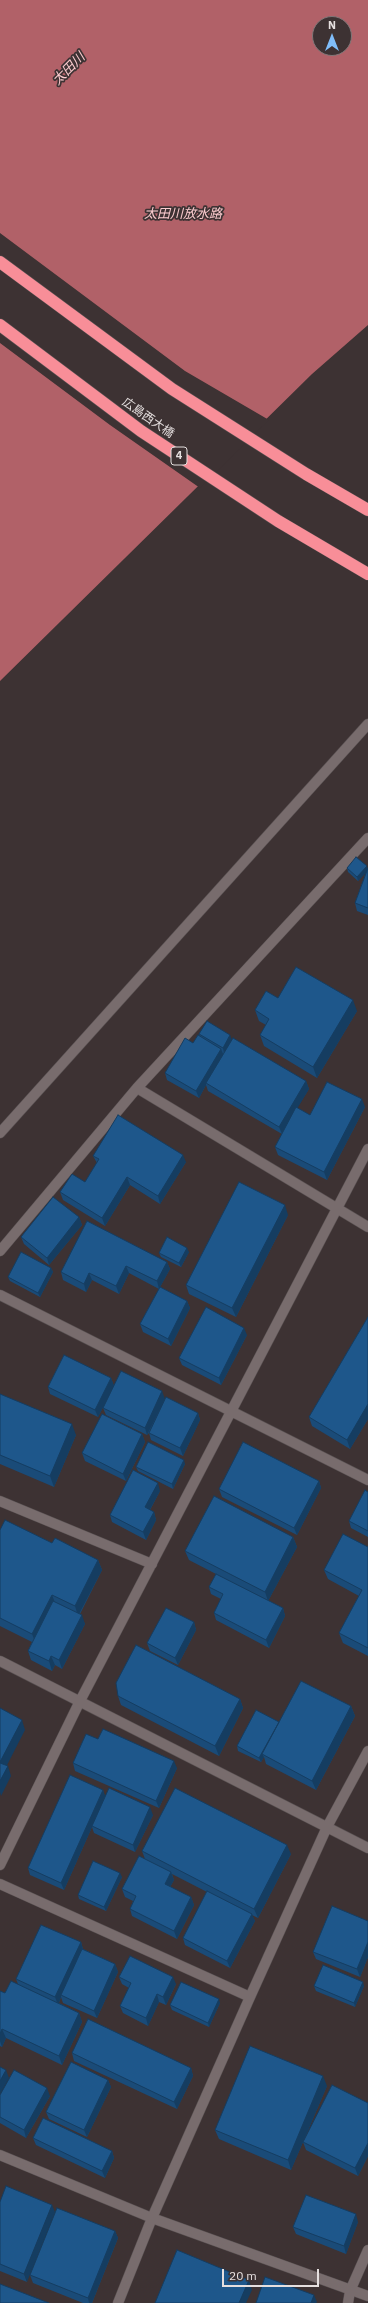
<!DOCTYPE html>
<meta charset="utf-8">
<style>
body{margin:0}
#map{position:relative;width:368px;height:2303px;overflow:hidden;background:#3d3233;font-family:"IBM Plex Sans",sans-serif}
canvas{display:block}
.north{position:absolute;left:312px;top:16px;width:40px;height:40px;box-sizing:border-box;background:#3d3233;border:1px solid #807778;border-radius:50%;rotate:0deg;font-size:11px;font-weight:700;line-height:16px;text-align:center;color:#e5dfdf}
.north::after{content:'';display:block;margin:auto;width:14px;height:18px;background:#80bdfa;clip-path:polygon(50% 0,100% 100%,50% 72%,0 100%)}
.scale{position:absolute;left:222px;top:2269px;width:97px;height:18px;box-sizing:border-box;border:2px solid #e5dfdf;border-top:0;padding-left:5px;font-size:12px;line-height:14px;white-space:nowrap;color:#e5dfdf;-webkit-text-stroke:3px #3d3233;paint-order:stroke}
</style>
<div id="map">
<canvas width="368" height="2303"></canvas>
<div class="north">N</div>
<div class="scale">20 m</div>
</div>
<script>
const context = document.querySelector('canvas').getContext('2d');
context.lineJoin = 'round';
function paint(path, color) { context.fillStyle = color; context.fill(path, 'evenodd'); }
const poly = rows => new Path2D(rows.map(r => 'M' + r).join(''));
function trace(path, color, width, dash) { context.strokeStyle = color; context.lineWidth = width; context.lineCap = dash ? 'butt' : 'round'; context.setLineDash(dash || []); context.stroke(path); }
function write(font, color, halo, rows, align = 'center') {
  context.font = font + ' "IBM Plex Sans","Noto Sans JP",sans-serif'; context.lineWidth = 3.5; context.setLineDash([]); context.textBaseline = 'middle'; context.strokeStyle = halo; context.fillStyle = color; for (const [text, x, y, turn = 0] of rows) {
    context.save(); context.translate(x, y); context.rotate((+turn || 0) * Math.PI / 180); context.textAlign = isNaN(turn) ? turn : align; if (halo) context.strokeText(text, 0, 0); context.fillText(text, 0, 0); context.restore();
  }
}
paint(poly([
 [0,0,368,0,368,325,312,374,0,681],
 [320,24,344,24,344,48,320,48]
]), '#b16168');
paint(poly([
 [0,233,185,371,269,420,200,488,110,425,0,343]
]), '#3d3233');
const minor = poly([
 [137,1088,368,1227],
 [0,1133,368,724],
 [0,1251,137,1088,368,838],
 [0,1295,368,1480],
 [0,1501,152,1564],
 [0,1661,368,1848],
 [0,1865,80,1701,368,1149],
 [0,1884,250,1997],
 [0,2155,152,2218,368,2296],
 [118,2303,152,2218,250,1997,327,1827,368,1751],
 [348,2303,350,2291,368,2250]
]);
const highway = poly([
 [0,262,172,389,306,474,368,510],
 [0,325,141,431,278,521,368,574]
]);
trace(minor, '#595152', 11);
trace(highway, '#595152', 13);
trace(minor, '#786c6d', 10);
trace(highway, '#f88e98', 12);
paint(poly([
 [347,868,368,869,368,868,368,915,357,911,355,903,366,872,358,881,348,872],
 [278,998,357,1011,317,1078,264,1046,260,1035,266,1025,259,1021,255,1010],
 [199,1034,232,1040,306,1081,309,1089,297,1108,310,1115,365,1107,327,1180,278,1155,275,1147,282,1134,208,1091,206,1085,199,1098,167,1080,165,1073,193,1043,200,1037],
 [93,1156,186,1162,160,1204,130,1185,105,1226,63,1200,60,1192,85,1182,97,1163],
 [288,1215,236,1317,189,1294,186,1285],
 [79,1217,82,1225,49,1265,24,1244,21,1237],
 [189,1252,181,1267,161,1257,159,1253],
 [167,1262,170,1269,160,1287,187,1301,190,1308,171,1346,143,1332,140,1324,159,1289,129,1273,119,1294,92,1280,86,1292,63,1280,61,1272],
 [51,1268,53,1272,40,1297,10,1281,8,1277],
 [368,1317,368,1419,350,1449,312,1426,309,1417],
 [247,1335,221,1385,182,1365,179,1358],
 [111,1378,114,1386,98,1417,50,1394,48,1387],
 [0,1394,76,1435,54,1487,0,1464],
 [165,1399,150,1431,198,1413,200,1420,183,1456,151,1440,149,1433,147,1435,106,1415,103,1408],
 [142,1434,145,1442,126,1481,85,1461,82,1453],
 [185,1464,173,1489,138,1471,136,1467],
 [319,1481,321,1488,297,1535,222,1497,219,1489],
 [160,1491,150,1510,154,1512,156,1520,146,1540,112,1522,110,1515],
 [368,1492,368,1537,351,1528,349,1521],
 [0,1530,52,1543,98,1560,102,1570,80,1614,85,1624,62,1669,55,1665,52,1671,31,1660,28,1651,32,1642,0,1626],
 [293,1537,297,1547,268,1601,283,1608,285,1616,269,1648,216,1620,214,1613,221,1599,211,1594,209,1587,216,1574,189,1560,185,1551],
 [368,1547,368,1656,343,1643,339,1633,359,1596,328,1579,324,1570],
 [194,1622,196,1630,178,1665,150,1651,147,1643],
 [118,1696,240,1699,243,1708,219,1756,121,1705],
 [351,1706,355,1716,316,1790,266,1764,264,1757,261,1762,238,1751,237,1746,279,1722],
 [98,1739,177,1768,159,1808,75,1771,73,1763],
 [103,1790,105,1797,153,1815,135,1852,94,1833,92,1827,64,1890,30,1875,28,1868],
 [142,1851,291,1854,258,1918,252,1915,255,1921,230,1968,185,1945,183,1938,207,1892,172,1874,174,1880,170,1887,191,1897,194,1905,177,1939,132,1916,130,1909,133,1901,125,1897,122,1889,145,1859],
 [122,1877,106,1911,79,1899,78,1895],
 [368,1921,368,1957,360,1977,316,1959,313,1952],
 [81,1942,83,1949,115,1964,118,1972,97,2018,63,2003,61,1997,59,2003,79,2013,82,2022,62,2065,6,2038,2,2047,0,2046,0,1991,5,1993,18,1984,16,1979],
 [119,1977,176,1984,166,2005,159,2002,148,2026,123,2013,120,2006,129,1988,122,1984],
 [314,1986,364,1986,355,2007,316,1991],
 [220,2003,209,2027,172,2010,170,2005],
 [72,2053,191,2068,193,2076,177,2109,74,2061],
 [108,2080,111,2087,87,2137,49,2119,46,2112],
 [327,2086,291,2170,219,2139,215,2130],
 [0,2095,50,2096,26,2138,0,2123],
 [368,2103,368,2156,358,2176,306,2150,303,2142],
 [33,2138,112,2151,114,2158,105,2178,36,2145],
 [0,2202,27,2282,0,2271],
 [358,2222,346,2254,296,2234,293,2227],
 [115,2231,118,2238,92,2303,83,2303,33,2283,30,2275]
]), '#1a4b78');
paint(poly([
 [367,866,368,871,358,881,357,877],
 [353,1000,357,1011,317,1078,313,1067],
 [230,1035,232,1040,224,1053,223,1048],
 [221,1049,224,1056,206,1083,206,1085,199,1098,196,1091],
 [306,1081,309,1089,282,1134,279,1127],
 [362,1099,365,1107,327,1180,324,1172],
 [183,1155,186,1162,160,1204,158,1196],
 [127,1177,130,1185,105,1226,102,1218],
 [285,1205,288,1215,236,1317,232,1308],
 [79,1217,82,1225,49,1265,47,1258],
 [187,1248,189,1252,181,1267,179,1263],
 [167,1262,170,1269,159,1289,157,1281],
 [126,1266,129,1273,119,1294,116,1286],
 [51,1268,53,1272,40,1297,38,1293],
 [89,1273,92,1280,86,1292,84,1284],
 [187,1301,190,1308,171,1346,168,1339],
 [244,1328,247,1335,221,1385,219,1378],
 [111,1378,114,1386,98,1417,95,1410],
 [162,1391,165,1399,147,1435,145,1428],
 [368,1404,368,1419,350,1449,347,1440],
 [198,1413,200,1420,183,1456,180,1448],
 [72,1424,76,1435,54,1487,50,1476],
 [142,1434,145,1442,126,1481,123,1474],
 [184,1460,185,1464,173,1489,172,1484],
 [319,1481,321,1488,297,1535,294,1528],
 [158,1483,160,1491,147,1515,145,1507],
 [154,1512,156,1520,146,1540,143,1532],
 [293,1537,297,1547,268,1601,265,1592],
 [98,1560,102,1570,78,1616,75,1606],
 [52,1595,56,1605,36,1644,32,1634],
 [283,1608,285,1616,269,1648,266,1640],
 [82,1615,85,1624,62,1669,59,1660],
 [194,1622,196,1630,178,1665,175,1658],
 [51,1656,55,1665,52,1671,49,1661],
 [240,1699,243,1708,219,1756,215,1746],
 [351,1706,355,1716,316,1790,312,1781],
 [22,1720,25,1730,3,1773,0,1764,0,1762],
 [279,1722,280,1726,262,1754,264,1757,261,1762,259,1758],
 [174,1761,177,1768,159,1808,156,1801],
 [8,1766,11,1776,1,1796,0,1792,0,1781],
 [103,1790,106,1798,92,1826,92,1827,64,1890,61,1883],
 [150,1807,153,1815,135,1852,133,1845],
 [287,1845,291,1854,258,1918,254,1909],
 [171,1872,174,1880,168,1891,165,1884],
 [120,1873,122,1877,106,1911,104,1907],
 [191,1897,194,1905,177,1939,174,1931],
 [252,1914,255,1921,230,1968,227,1961],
 [81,1942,83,1950,61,1995,61,1997,58,2005,55,1997],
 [368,1942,368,1957,360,1977,357,1969],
 [115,1964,118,1972,97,2018,94,2011],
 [173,1977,176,1984,166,2005,163,1997],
 [363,1982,364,1986,355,2007,354,2003],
 [157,1994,159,2002,148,2026,146,2018],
 [219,1999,220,2003,209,2027,208,2023],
 [79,2013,82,2022,62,2065,59,2056],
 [2,2029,6,2038,2,2047,0,2041,0,2034],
 [191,2068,193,2076,177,2109,174,2102],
 [6,2070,9,2078,0,2094,0,2081],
 [323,2076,327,2086,291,2170,288,2160],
 [108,2080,111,2087,87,2137,84,2130],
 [47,2088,50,2096,26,2138,24,2130],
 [368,2143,368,2156,358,2176,355,2168],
 [112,2151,114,2158,105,2178,102,2171],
 [52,2205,55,2212,27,2282,24,2274],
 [356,2214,358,2222,346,2254,344,2246],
 [115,2231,118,2238,92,2303,89,2303,88,2298],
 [249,2280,252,2290,246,2303,239,2303],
 [314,2295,317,2302,316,2303,311,2303]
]), '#153d61');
const building = poly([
 [356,857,367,866,357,877,347,868,356,857],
 [368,868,368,908,355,903,368,868],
 [296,967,353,1000,313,1067,260,1035,269,1019,255,1010,266,991,278,998,296,967],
 [207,1021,230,1035,223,1048,199,1034,207,1021],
 [198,1035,221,1049,196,1091,165,1073,185,1038,193,1043,198,1035],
 [233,1038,306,1081,279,1127,206,1083,233,1038],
 [327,1082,362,1099,324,1172,275,1147,296,1107,310,1115,327,1082],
 [118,1115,183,1155,158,1196,127,1177,102,1218,60,1192,72,1174,85,1182,99,1159,93,1156,118,1115],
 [239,1182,285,1205,232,1308,186,1285,239,1182],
 [53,1197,79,1217,47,1258,21,1237,53,1197],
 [87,1221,167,1262,157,1281,126,1266,116,1286,89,1273,84,1284,61,1272,87,1221],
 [167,1237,187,1248,179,1263,159,1253,167,1237],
 [21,1252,51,1268,38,1293,8,1277,21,1252],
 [160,1287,187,1301,168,1339,140,1324,160,1287],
 [206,1307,244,1328,219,1378,179,1358,206,1307],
 [368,1317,368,1404,347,1440,309,1417,368,1317],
 [64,1355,111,1378,95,1410,48,1387,64,1355],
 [121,1371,162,1391,145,1428,103,1408,121,1371],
 [0,1394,72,1424,50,1476,0,1455,0,1394],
 [166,1397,198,1413,180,1448,149,1433,166,1397],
 [102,1414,142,1434,123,1474,82,1453,102,1414],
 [148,1442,184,1460,172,1484,136,1467,148,1442],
 [243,1442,319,1481,294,1528,219,1489,243,1442],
 [133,1470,158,1483,145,1507,154,1512,143,1532,110,1515,133,1470],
 [365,1490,368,1492,368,1531,349,1521,365,1490],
 [214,1496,293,1537,265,1592,185,1551,214,1496],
 [5,1520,52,1543,55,1538,98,1560,75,1606,52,1595,32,1634,0,1618,0,1530,5,1520],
 [343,1534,368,1547,368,1648,339,1633,362,1590,324,1570,343,1534],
 [216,1574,283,1608,266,1640,214,1613,223,1594,209,1587,216,1574],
 [53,1601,82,1615,59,1660,51,1656,49,1661,28,1651,53,1601],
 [166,1608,194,1622,175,1658,147,1643,166,1608],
 [136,1645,240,1699,215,1746,118,1696,116,1683,136,1645],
 [301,1681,351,1706,312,1781,262,1754,301,1681],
 [0,1708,22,1720,0,1762,0,1708],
 [256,1710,279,1722,259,1758,237,1746,256,1710],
 [103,1729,174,1761,156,1801,73,1763,86,1734,98,1739,103,1729],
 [0,1763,8,1766,0,1781,0,1763],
 [70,1775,103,1790,61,1883,28,1868,70,1775],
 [109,1788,150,1807,133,1845,92,1826,109,1788],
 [175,1788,287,1845,254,1909,142,1851,175,1788],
 [139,1856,171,1872,165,1884,191,1897,174,1931,130,1909,136,1896,122,1889,139,1856],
 [93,1861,120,1873,104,1907,78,1895,93,1861],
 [207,1891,252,1914,227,1961,183,1938,207,1891],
 [332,1906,368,1921,368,1942,357,1969,313,1952,332,1906],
 [41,1925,81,1942,55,1997,16,1979,41,1925],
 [82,1949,115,1964,94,2011,61,1995,82,1949],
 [130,1956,173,1977,163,1997,157,1994,146,2018,120,2006,131,1983,119,1977,130,1956],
 [323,1965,363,1982,354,2003,314,1986,323,1965],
 [11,1981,79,2013,59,2056,2,2029,0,2034,0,1991,5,1993,11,1981],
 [181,1982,219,1999,208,2023,170,2005,181,1982],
 [88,2019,191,2068,174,2102,72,2053,88,2019],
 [250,2046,323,2076,288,2160,215,2130,250,2046],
 [71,2062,108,2080,84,2130,46,2112,71,2062],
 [0,2067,6,2070,0,2081,0,2067],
 [14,2070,47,2088,24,2130,0,2117,0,2095,14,2070],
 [332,2085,368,2103,368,2143,355,2168,303,2142,332,2085],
 [43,2118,112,2151,102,2171,33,2138,43,2118],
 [6,2186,52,2205,24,2274,0,2264,0,2202,6,2186],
 [306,2195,356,2214,344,2246,293,2227,306,2195],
 [57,2208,115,2231,88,2298,30,2275,57,2208],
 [177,2250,249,2280,239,2303,155,2303,177,2250],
 [265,2277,314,2295,311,2303,256,2303,265,2277],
 [0,2284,49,2303,0,2303,0,2284]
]);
paint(building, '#1e578b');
trace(building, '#153d61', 1);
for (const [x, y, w] of [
 [179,456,16]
]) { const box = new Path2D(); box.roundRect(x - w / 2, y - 9, w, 18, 3); context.fillStyle = '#3d3233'; context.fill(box); trace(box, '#e5dfdf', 1); }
write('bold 11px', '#e5dfdf', null, [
 ["4",179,456]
]);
write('12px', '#e5dfdf', '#3d3233', [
 ["広島西大橋",148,418,35]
]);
write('italic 13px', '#fccccf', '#3d3233', [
 ["太田川",69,69,-45],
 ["太田川放水路",183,214]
]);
</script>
